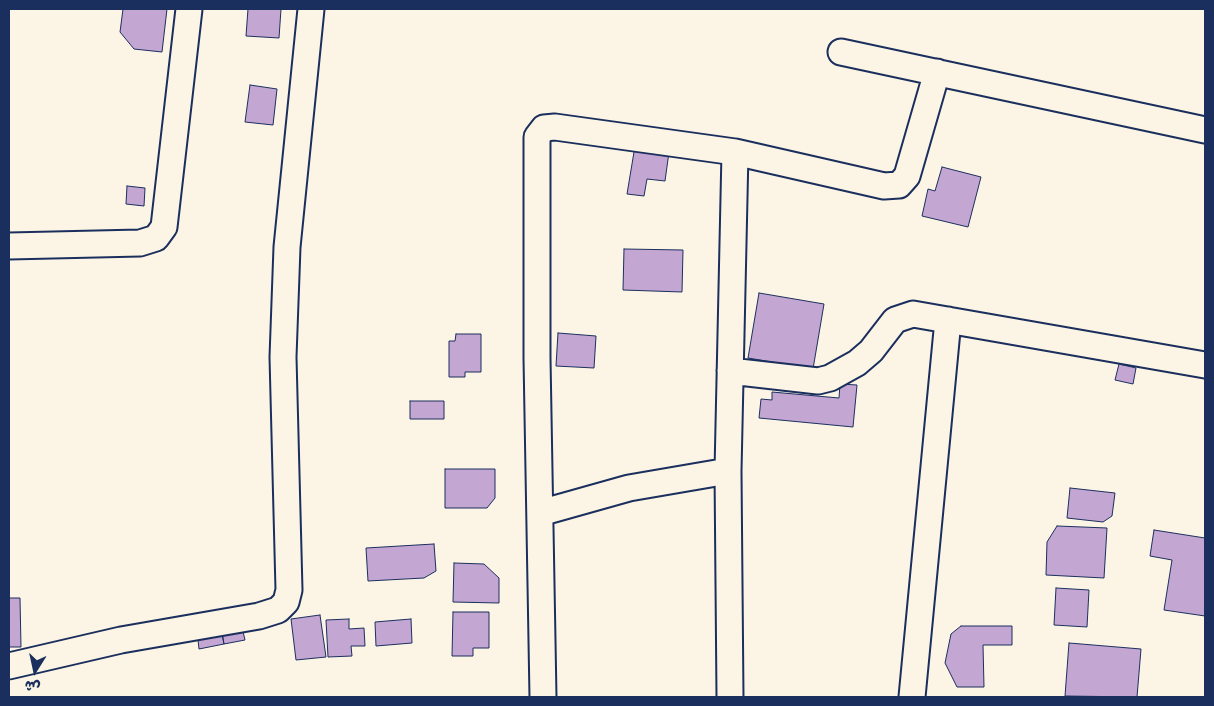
<!DOCTYPE html>
<meta charset="utf-8">
<style>
body{margin:0}
#map{position:relative;width:1214px;height:706px;overflow:hidden;background:#fcf5e5;font-family:"Comic Neue","Playpen Sans Arabic",sans-serif}
canvas{display:block}
.frame{position:absolute;inset:0;border:10px solid #1b2f5e;pointer-events:none}
.north{position:absolute;left:10px;top:646px;width:50px;height:50px;-webkit-text-stroke:4px #fcf5e5;paint-order:stroke;rotate:190deg;font-size:14px;font-weight:700;line-height:20px;text-align:center;color:#1b2f5e}
.north::after{content:'';display:block;margin:auto;width:18px;height:22px;background:#1b2f5e;clip-path:polygon(50% 0,100% 100%,50% 72%,0 100%)}
</style>
<div id="map">
<canvas width="1214" height="706"></canvas>
<div class="frame"></div>
<div class="north">ش</div>
</div>
<script>
const context = document.querySelector('canvas').getContext('2d');
context.lineJoin = 'round';
function paint(path, color) { context.fillStyle = color; context.fill(path, 'evenodd'); }
const poly = rows => new Path2D(rows.map(r => 'M' + r).join(''));
function trace(path, color, width, dash) { context.strokeStyle = color; context.lineWidth = width; context.lineCap = dash ? 'butt' : 'round'; context.setLineDash(dash || []); context.stroke(path); }
const building = poly([
 [123,9,167,9,162,52,134,49,120,32,123,9],
 [248,9,281,9,279,38,246,36,248,9],
 [250,85,277,89,273,125,245,122,250,85],
 [635,146,669,152,665,181,647,179,644,196,627,194,635,146],
 [942,167,981,177,968,227,922,216,928,189,935,191,942,167],
 [127,186,145,188,144,206,126,204,127,186],
 [624,249,683,250,682,292,623,290,624,249],
 [759,293,824,304,813,369,748,358,759,293],
 [558,333,596,336,594,368,556,366,558,333],
 [456,334,481,334,481,372,465,372,465,377,449,377,449,341,455,341,456,334],
 [1119,364,1136,368,1133,384,1115,380,1119,364],
 [840,384,857,385,853,427,759,418,761,399,772,400,772,392,839,398,840,384],
 [410,401,444,401,444,419,410,419,410,401],
 [445,469,495,469,495,498,487,508,445,508,445,469],
 [1070,488,1115,493,1112,516,1103,522,1067,518,1070,488],
 [1057,526,1107,528,1104,578,1046,575,1047,542,1057,526],
 [1154,530,1205,538,1205,616,1164,610,1172,560,1150,556,1154,530],
 [434,544,436,571,424,578,368,581,366,548,434,544],
 [454,563,484,564,499,578,499,603,453,602,454,563],
 [1056,588,1089,590,1087,627,1054,625,1056,588],
 [9,598,20,598,21,647,9,647,9,598],
 [453,612,489,612,489,648,473,648,473,656,452,656,453,612],
 [320,615,326,657,296,660,291,619,320,615],
 [349,619,349,629,364,628,365,646,351,646,352,656,328,657,326,620,349,619],
 [411,619,412,643,376,646,375,622,411,619],
 [241,623,245,640,224,644,221,628,241,623],
 [961,626,1012,626,1012,645,983,645,984,687,957,687,945,663,951,634,961,626],
 [221,628,224,644,199,649,197,631,221,628],
 [1069,643,1141,649,1137,697,1065,696,1069,643]
]);
paint(building, '#c3a6d2');
trace(building, '#1b2f5e', 1);
const street = poly([
 [841,52,1205,130],
 [9,246,140,243,156,238,164,227,189,9],
 [730,371,818,381,830,378,857,363,871,351,895,320,913,314,1205,365],
 [540,513,629,488,728,471],
 [9,666,121,640,259,616,278,610,286,602,289,590,283,357,287,247,311,9],
 [543,697,537,358,537,137,544,128,555,127,735,152,884,186,899,185,907,176,937,72],
 [730,697,728,471,735,152],
 [912,697,948,320]
]);
trace(street, '#1b2f5e', 29);
trace(street, '#fcf5e5', 25);
</script>
